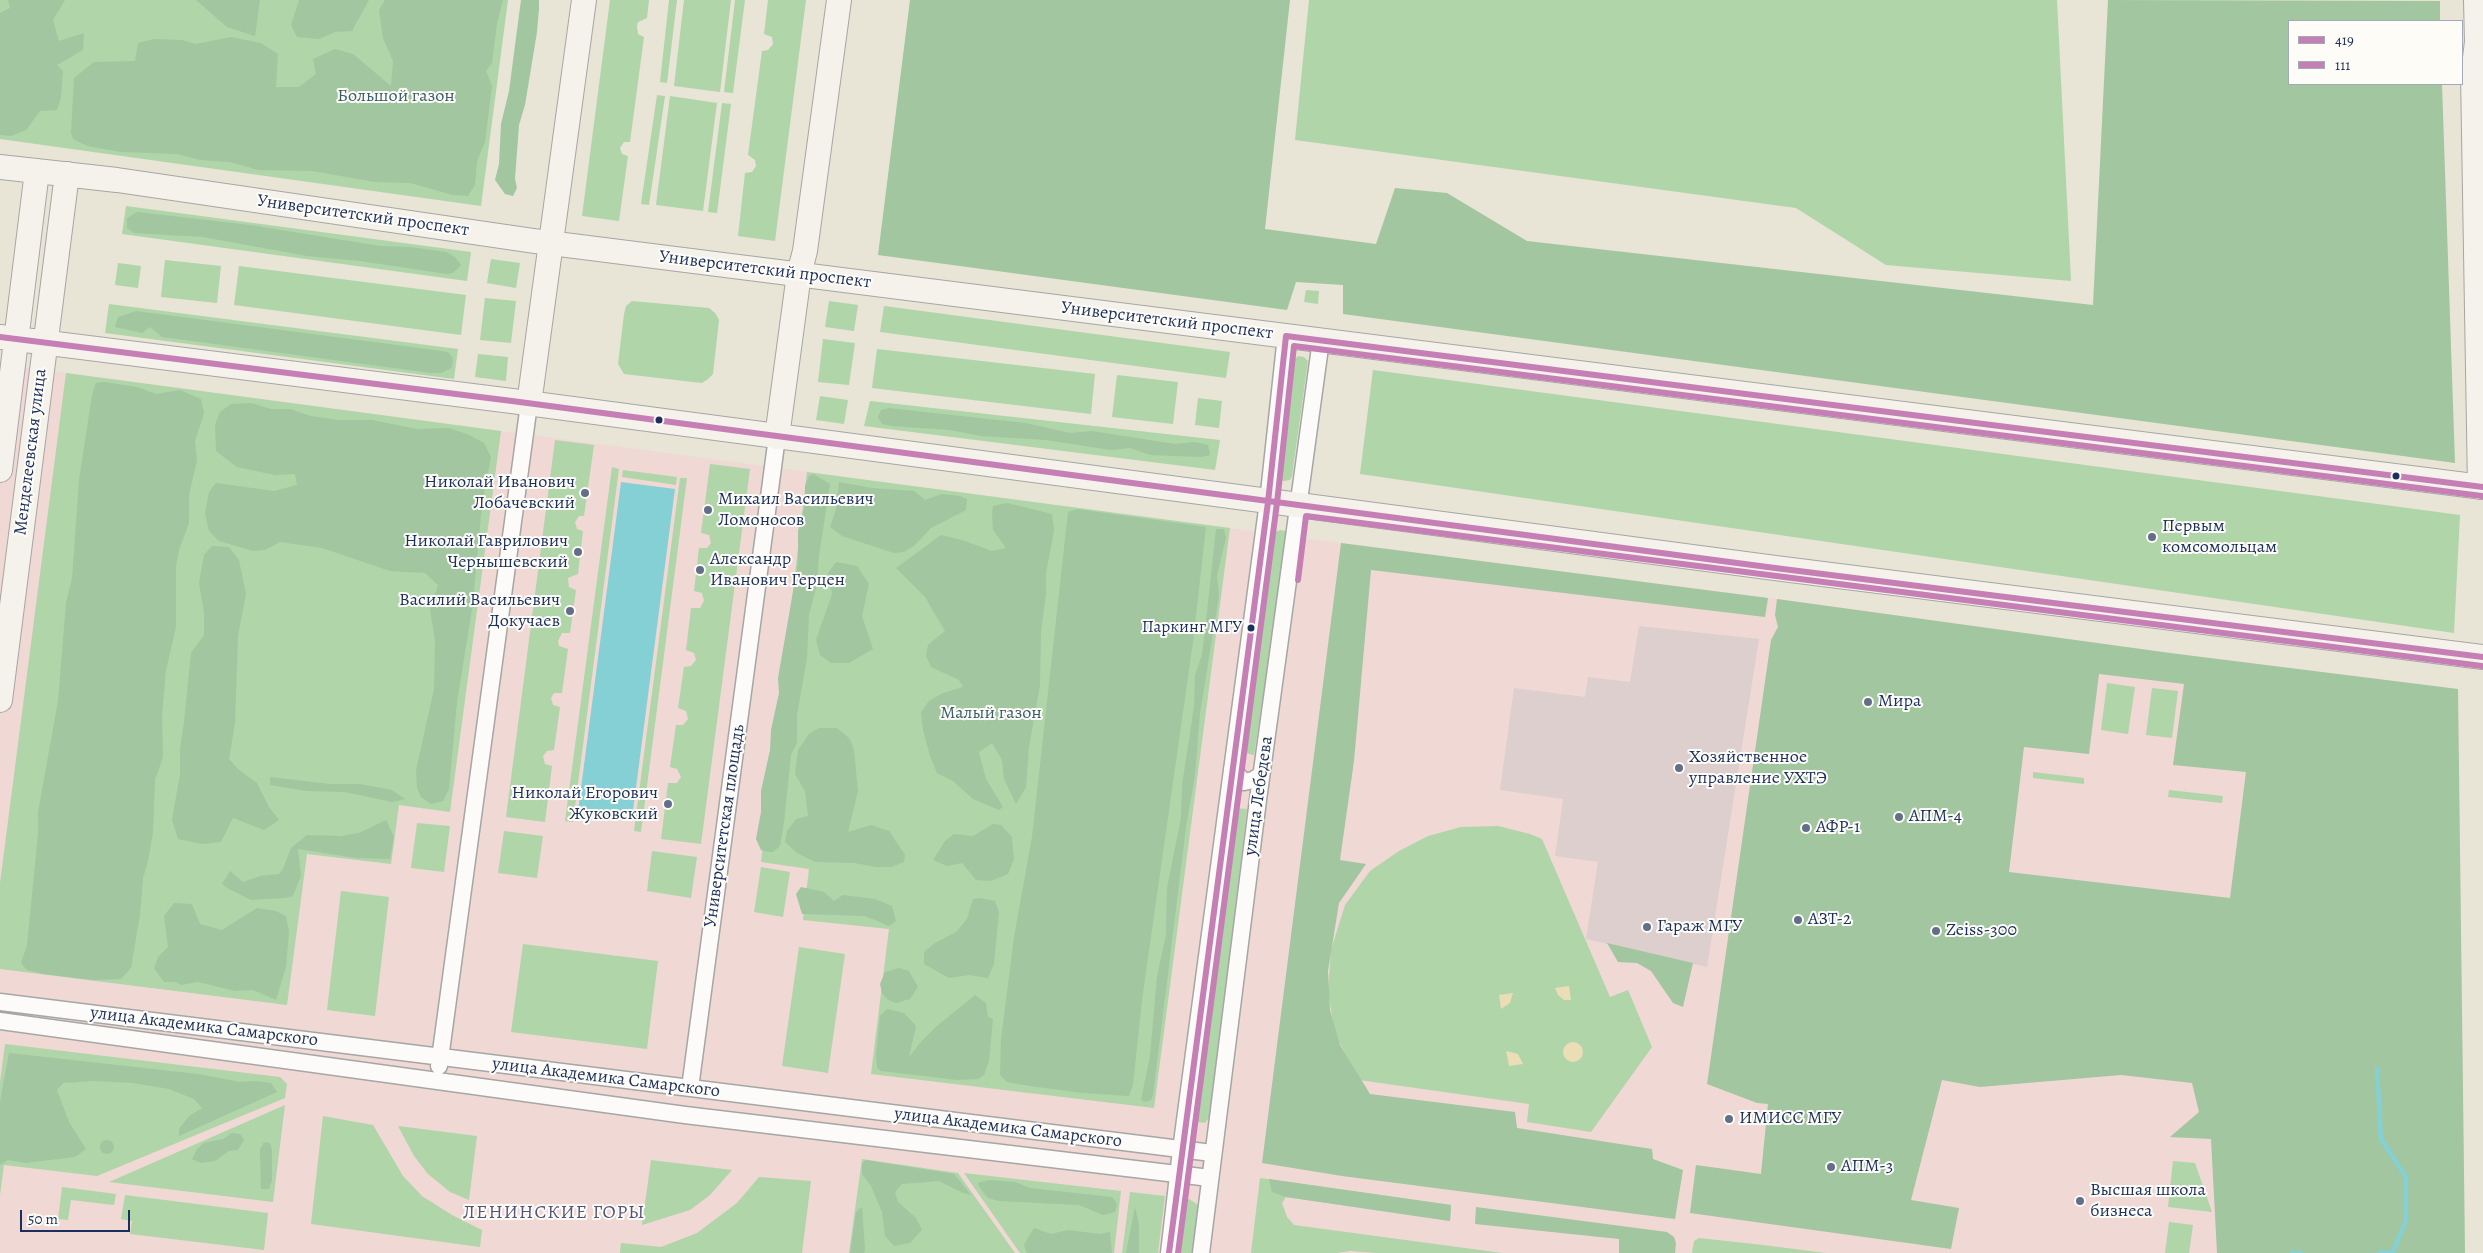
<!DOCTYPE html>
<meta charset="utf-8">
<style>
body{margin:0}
#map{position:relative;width:2483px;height:1253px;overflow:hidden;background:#e8e4d6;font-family:Alegreya,serif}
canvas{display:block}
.legend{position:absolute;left:2288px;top:20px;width:175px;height:65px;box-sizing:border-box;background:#fdfcf7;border:1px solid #a3aaba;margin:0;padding:6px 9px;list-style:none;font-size:15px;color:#1b2f5e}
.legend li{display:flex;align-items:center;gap:10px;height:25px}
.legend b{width:25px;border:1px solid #a3aaba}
.scale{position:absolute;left:20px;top:1210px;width:110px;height:22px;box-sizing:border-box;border:2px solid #1b2f5e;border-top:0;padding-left:6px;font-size:15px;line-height:18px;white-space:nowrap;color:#1b2f5e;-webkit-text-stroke:4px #fdfcf7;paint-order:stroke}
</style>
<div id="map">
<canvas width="2483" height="1253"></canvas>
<ul class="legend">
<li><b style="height:6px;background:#c67fb5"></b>419</li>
<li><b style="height:6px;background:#c67fb5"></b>111</li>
</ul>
<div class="scale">50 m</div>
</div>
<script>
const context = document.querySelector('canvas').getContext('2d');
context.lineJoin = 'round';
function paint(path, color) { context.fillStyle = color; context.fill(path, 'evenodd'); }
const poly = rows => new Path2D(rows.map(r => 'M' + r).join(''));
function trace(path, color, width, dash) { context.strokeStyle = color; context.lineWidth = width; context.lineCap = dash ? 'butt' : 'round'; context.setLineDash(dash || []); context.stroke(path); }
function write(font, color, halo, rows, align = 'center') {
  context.font = font + ' Alegreya,serif'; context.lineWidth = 4; context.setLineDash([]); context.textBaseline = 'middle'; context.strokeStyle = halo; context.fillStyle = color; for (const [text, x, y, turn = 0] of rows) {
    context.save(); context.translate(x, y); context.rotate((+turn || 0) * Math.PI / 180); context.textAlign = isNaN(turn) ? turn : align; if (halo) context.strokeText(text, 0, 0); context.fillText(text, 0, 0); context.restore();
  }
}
paint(poly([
 [0,364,1295,537,1777,599,2170,653,2458,689,2465,1253,0,1253]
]), '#f0d8d5');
paint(poly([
 [1639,626,1759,639,1707,967,1586,939,1598,862,1555,856,1563,799,1500,790,1514,688,1585,697,1588,677,1630,682]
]), '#dccfce');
paint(poly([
 [0,0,508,0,481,206,0,139],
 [610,0,649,0,647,18,638,22,637,26,638,34,644,37,630,142,624,142,620,148,622,154,628,156,619,221,582,216],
 [669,0,677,0,667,83,660,82],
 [684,0,731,0,720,92,674,86],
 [735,0,745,0,733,93,724,92],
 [768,0,806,0,775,241,738,236,745,173,752,172,756,166,755,160,748,155,762,51,768,50,773,44,772,37,764,34],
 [1309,0,2057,0,2071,281,1886,265,1796,208,1295,140],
 [657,95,665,96,649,205,641,204],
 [670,96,717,103,703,211,656,205],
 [722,103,731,104,717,213,708,212],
 [126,206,471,252,467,281,122,234],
 [491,259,520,263,516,288,487,283],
 [165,260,221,266,217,303,161,297],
 [118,263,141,266,138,288,115,285],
 [239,266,466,295,461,335,234,305],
 [1306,290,1319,291,1318,304,1304,302],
 [485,298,516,301,511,343,480,340],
 [632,301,709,308,715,313,719,320,713,374,708,379,702,383,624,374,618,364,624,314,626,306],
 [829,301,858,305,854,331,825,327],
 [109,304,458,349,454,379,105,333],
 [884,306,1230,352,1226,378,880,332],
 [823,339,855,343,849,385,818,382],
 [877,349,1095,374,1091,414,872,388],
 [478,354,508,357,506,381,475,377],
 [1298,356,1304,357,1308,361,1292,476,1290,480,1283,481,1279,478,1293,361],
 [1373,370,2460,515,2454,633,1360,474],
 [66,373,501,431,450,812,399,805,391,864,307,854,287,1005,0,969,0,883],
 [1117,375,1178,382,1173,424,1112,417],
 [820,396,848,400,844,424,816,420],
 [1198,398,1222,401,1219,428,1195,425],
 [870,401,1220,440,1215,470,864,426],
 [555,440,594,445,584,516,579,516,575,522,577,529,583,531,578,574,568,578,569,587,576,590,570,633,562,633,558,641,559,646,568,649,562,693,554,693,551,698,553,705,560,707,554,750,547,751,543,756,545,764,552,766,545,822,506,817],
 [710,464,750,469,701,844,661,839,668,783,677,783,681,777,677,769,670,767,676,725,683,725,688,719,686,711,678,708,684,667,691,666,696,660,694,653,686,650,691,608,700,608,704,601,702,593,694,591,699,548,707,548,711,543,709,535,701,533],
 [612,467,619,469,573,822,565,821],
 [623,470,677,477,676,485,622,477],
 [807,472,1230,528,1154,1108,871,1074,889,929,803,920,809,869,761,862],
 [680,478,687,478,641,832,634,831],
 [1280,530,1287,531,1288,536,1254,755,1242,752,1273,533],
 [2107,683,2135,687,2128,734,2101,730],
 [2152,688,2178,691,2172,738,2146,735],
 [2033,772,2084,778,2084,784,2033,778],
 [2169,790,2223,796,2222,803,2168,797],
 [1233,808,1247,809,1211,1115,1205,1123,1198,1122,1195,1114],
 [417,823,450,826,444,872,411,868],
 [1498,826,1530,834,1542,839,1610,997,1628,990,1652,1047,1591,1132,1527,1122,1529,1104,1359,1080,1335,1034,1328,992,1331,950,1345,905,1370,871,1399,851,1428,836,1461,827],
 [504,831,543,836,537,878,498,873],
 [652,851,697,857,691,898,647,891],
 [761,867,790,872,783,917,754,912],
 [341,891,389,897,375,1016,327,1010],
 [523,944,658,961,647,1049,511,1032],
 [799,947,845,954,828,1073,782,1066],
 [5,1044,280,1077,287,1084,285,1098,97,1176,4,1165,0,1195,0,1082],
 [285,1105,273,1202,109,1182],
 [323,1116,373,1125,403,1176,422,1196,452,1215,482,1230,480,1247,311,1224],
 [398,1126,477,1136,469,1200,450,1192,428,1174,414,1156],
 [862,1159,958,1173,1015,1253,849,1253],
 [651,1160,732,1170,710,1195,690,1210,642,1225],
 [2173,1161,2195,1163,2212,1212,2168,1207],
 [964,1173,1121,1191,1114,1253,1020,1253],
 [759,1177,811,1181,802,1253,620,1253,621,1243,661,1247,697,1233,737,1203],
 [1260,1178,1451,1205,1450,1221,1286,1197,1282,1203,1287,1217,1294,1225,1502,1253,1376,1253,1350,1251,1337,1253,1251,1253],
 [62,1187,116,1194,114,1205,71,1200,68,1220,58,1219],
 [1130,1192,1165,1196,1158,1253,1122,1253],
 [125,1195,268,1213,264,1250,130,1234,132,1221,121,1219],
 [1189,1199,1198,1205,1192,1253,1178,1253,1184,1204],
 [2169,1222,2193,1225,2189,1253,2165,1253],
 [1699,1238,1763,1245,1826,1253,1692,1253,1694,1241]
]), '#afd5a9');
paint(poly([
 [8,0,65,0,53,20,59,41,84,33,83,50,57,65,63,71,61,98,57,110,40,111,26,130,11,136,0,135,0,13,10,8],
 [196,0,260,0,255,36,227,27],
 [299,0,369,0,352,31,335,32,319,39,297,37,291,25],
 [385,0,503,0,497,24,492,63,486,71,492,86,485,142,477,161,475,185,468,196,453,195,410,183,375,182,312,171,258,170,230,162,200,160,177,154,121,152,87,146,73,139,71,133,74,78,94,62,135,61,138,43,154,39,182,40,196,44,231,37,261,43,278,54,276,87,299,87,316,74,313,59,335,49,353,54,391,86,393,61,383,38,379,10],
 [521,0,539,0,539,9,537,32,525,105,519,125,515,179,517,188,513,196,505,194,495,180,499,164,501,124,509,91],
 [910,0,1290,0,1265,229,1376,244,1395,188,1447,193,1527,241,2093,305,2108,0,2440,1,2440,21,2289,21,2289,84,2442,84,2455,463,1343,314,1343,285,1296,282,1287,310,878,255],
 [137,212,250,225,380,246,410,247,446,252,455,257,461,265,453,273,447,274,360,261,307,256,203,237,134,233,127,228,127,218],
 [136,311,435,350,448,352,453,358,452,368,441,373,431,373,162,337,150,327,142,333,115,327,118,317],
 [104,382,137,387,156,394,180,390,201,399,204,413,195,441,197,461,189,495,189,523,179,550,176,566,176,627,166,670,162,716,163,757,155,780,153,832,148,861,143,878,140,915,131,968,121,979,93,980,44,974,27,970,21,963,27,945,38,834,38,812,58,701,66,603,72,578,79,480,92,395,96,383],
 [251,403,271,409,290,409,311,416,339,420,372,420,417,429,449,428,467,434,484,443,491,457,482,505,473,603,457,702,449,789,443,801,431,804,421,797,417,788,416,770,434,689,435,640,430,610,438,585,425,573,390,571,322,548,280,542,265,550,253,551,219,541,209,531,205,513,209,492,216,483,274,491,297,485,295,474,275,475,237,467,216,451,215,425,220,412,231,404],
 [889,408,1025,423,1071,433,1092,431,1175,444,1195,442,1208,445,1210,455,1201,457,1150,455,1130,448,1111,450,1046,440,981,436,950,430,892,426,882,424,878,417,881,410],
 [813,474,830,484,819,556,817,584,809,615,807,658,797,715,797,742,791,755,784,823,780,846,773,852,768,852,761,850,756,839,761,812,761,791,770,750,771,730,779,693,778,678,798,563,798,531,805,504,805,486,809,476],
 [839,482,872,488,914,491,925,500,942,494,960,496,967,499,966,510,931,528,914,546,904,552,894,553,842,536,830,527,836,509],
 [1007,503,1052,514,1054,531,1046,573,1046,594,1041,632,1040,685,1029,747,1026,787,1016,804,1004,779,1002,760,992,743,979,752,986,779,1003,807,999,810,973,799,953,781,937,773,930,756,923,730,921,712,929,701,943,693,963,687,959,680,931,667,926,656,928,645,945,631,925,597,896,568,941,535,962,540,992,551,1006,548,993,530,992,515,993,506],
 [1077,509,1206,527,1193,642,1142,1000,1133,1085,1129,1096,1082,1093,1030,1086,1007,1082,1000,1075,1001,1039,1014,937,1032,837,1068,512],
 [1216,529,1224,529,1226,538,1217,575,1219,596,1200,713,1195,775,1186,827,1153,1095,1151,1100,1145,1102,1141,1100,1150,1056,1157,976,1166,935,1167,888,1181,818,1182,785,1194,707,1195,675,1202,655,1205,630],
 [1341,543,1768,598,1765,617,1371,570,1354,761,1340,860,1366,864,1339,903,1328,971,1330,1010,1340,1045,1370,1094,1515,1112,1517,1128,1652,1149,1653,1159,1683,1170,1675,1219,1342,1176,1262,1163],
 [212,546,229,547,239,560,246,594,238,636,235,723,229,759,239,770,257,783,269,807,279,820,264,830,233,818,221,842,202,844,178,839,172,820,180,774,180,749,184,722,191,653,204,635,204,612,199,583,204,555],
 [836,562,857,566,869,584,862,616,873,649,849,663,831,663,820,655,816,640,832,594,828,573],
 [1777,599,2170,653,2458,689,2465,1253,2217,1253,2211,1139,2170,1137,2199,1112,2192,1083,2121,1075,1980,1087,1942,1080,1911,1200,1959,1208,1951,1249,1690,1213,1696,1165,1761,1174,1768,1104,1757,1103,1707,1084,1771,640,1778,627,1775,615],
 [2099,674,2184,684,2173,765,2246,772,2230,898,2009,872,2024,747,2089,754],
 [819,728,837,728,850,739,854,750,858,791,848,832,871,825,889,831,905,855,904,862,891,867,876,867,854,863,815,862,797,853,785,842,787,831,796,819,808,816,805,791,795,774,798,750,809,734],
 [270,777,330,784,360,784,392,790,405,799,392,802,345,792,306,791,270,785],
 [386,820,394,837,390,859,356,858,298,849,301,876,293,896,286,898,251,900,229,889,222,884,230,871,243,882,260,876,279,874,283,869,291,848,307,835,341,836,359,833],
 [993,824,1001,825,1012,837,1014,859,1008,874,991,881,976,880,962,863,947,866,933,860,945,841,954,834,973,836],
 [801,887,824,892,834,901,843,895,875,899,892,906,896,921,889,926,865,916,802,914,796,894],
 [980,898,995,901,999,912,994,964,988,978,969,975,949,978,924,964,924,952,935,943,956,932,967,919,973,899],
 [174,903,192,904,200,924,222,930,257,908,276,911,286,916,289,932,286,967,276,1000,253,990,235,991,198,982,181,985,176,982,164,982,154,968,158,957,168,947,164,916],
 [1607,943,1693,963,1683,1007,1673,1003,1651,971,1637,963,1618,962],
 [899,968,909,971,918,987,910,999,896,1003,888,1000,882,993,880,984,885,972],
 [975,995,986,1003,988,1017,993,1019,989,1061,984,1075,978,1079,957,1080,881,1071,877,1068,876,1054,880,1016,887,1009,904,1013,916,1026,909,1057,921,1042,937,1026],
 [9,1053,198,1074,240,1082,257,1081,271,1083,277,1092,179,1136,179,1129,189,1116,202,1108,194,1099,169,1089,133,1083,94,1081,63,1083,57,1090,69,1122,86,1149,75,1157,25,1163,8,1160,0,1165,0,1102],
 [232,1133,240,1134,244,1140,238,1150,229,1151,215,1161,201,1163,192,1159,197,1149,204,1143,223,1139],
 '100 1147a7 7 0 1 1 14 0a7 7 0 1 1-14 0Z',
 [264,1142,270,1143,272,1150,272,1180,269,1189,261,1189,260,1149],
 [866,1160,954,1174,971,1195,963,1193,939,1181,902,1184,895,1192,898,1202,916,1218,922,1230,910,1243,894,1246,885,1236,882,1212,871,1186,862,1174,862,1163],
 [1269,1179,1451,1205,1450,1221,1286,1197,1272,1192],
 [989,1180,1015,1182,1030,1188,1112,1197,1117,1204,1115,1212,1103,1215,1079,1205,999,1201,988,1198,979,1187,978,1183],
 [862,1207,865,1249,864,1253,850,1253,856,1212],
 [1135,1207,1139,1225,1139,1253,1126,1253],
 [1476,1207,1667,1232,1674,1237,1676,1243,1675,1253,1619,1253,1619,1239,1475,1224],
 [1034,1228,1051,1234,1068,1230,1100,1234,1110,1232,1112,1253,1027,1253,1024,1245]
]), '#a2c69f');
paint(poly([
 [1569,986,1571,1000,1564,1000,1558,995,1555,988],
 [1513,993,1510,1003,1501,1009,1499,995],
 '1563 1052a10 10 0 1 1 20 0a10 10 0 1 1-20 0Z',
 [1506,1051,1518,1054,1523,1064,1509,1066]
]), '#ebdeb7');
paint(poly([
 [621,482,675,489,632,818,578,811]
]), '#85d0d4');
trace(poly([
 [2377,1069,2381,1139,2406,1177,2406,1221,2393,1252,2379,1253],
 [2292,1253,2301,1253]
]), '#85d0d4', 4.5);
const street = poly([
 [1232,769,1244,782,1253,780,1261,775],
 [0,1002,1212,1153],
 [0,1021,685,1115,1210,1178],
 [439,1066,529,404],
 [690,1088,777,437],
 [1169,1253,1181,1150,1268,502,1286,336],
 [1201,1253,1258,800,1321,340]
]);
const secondary = poly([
 [2476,0,2477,42,2473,74,2480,487],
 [0,167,117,180,534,241,2483,487],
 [0,337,512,401,1775,568,2483,657],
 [529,404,584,0],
 [777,437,799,274,805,251,839,0],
 [0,470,37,171],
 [0,700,67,174]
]);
trace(street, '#a6a6a4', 19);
trace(secondary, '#a6a6a4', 26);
trace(street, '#fcfbf9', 16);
trace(secondary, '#f5f2eb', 24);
trace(poly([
 [0,337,512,401,1775,568,2483,657],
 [1169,1253,1268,502,1286,336,2483,487]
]), '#c67fb5', 6);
trace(poly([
 [1298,580,1306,516,2482,666],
 [1178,1253,1277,503,1294,346,2482,496]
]), '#c67fb5', 6);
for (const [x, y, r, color] of [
 [659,420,4.5,"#1b2f5e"],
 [2396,476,4.5,"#1b2f5e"],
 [585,493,5,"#636e88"],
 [708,510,5,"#636e88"],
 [2152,537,5,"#636e88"],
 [578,552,5,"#636e88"],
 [700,570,5,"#636e88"],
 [570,611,5,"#636e88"],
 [1251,628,4.5,"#1b2f5e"],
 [1868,702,5,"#636e88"],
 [1679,768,5,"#636e88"],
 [668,804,5,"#636e88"],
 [1899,817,5,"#636e88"],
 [1806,828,5,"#636e88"],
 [1798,920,5,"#636e88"],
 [1647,927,5,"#636e88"],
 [1936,931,5,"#636e88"],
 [1729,1119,5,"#636e88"],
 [1831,1167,5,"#636e88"],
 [2080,1201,5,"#636e88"]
]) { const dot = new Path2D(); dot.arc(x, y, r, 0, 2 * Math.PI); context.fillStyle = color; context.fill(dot); trace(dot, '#fdfcf7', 2); }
write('17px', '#1b2f5e', '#fdfcf7', [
 ["Паркинг МГУ",1242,628]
], 'right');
write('18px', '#3a5d6a', '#fdfcf7', [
 ["Большой газон",396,97],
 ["Малый газон",991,714]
]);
write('18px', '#1b2f5e', '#fdfcf7', [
 ["Университетский проспект",363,216,8],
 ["Университетский проспект",765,270,7],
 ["Университетский проспект",1167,321,7],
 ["Менделеевская улица",31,452,-83],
 ["улица Лебедева",1259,796,-82],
 ["Университетская площадь",725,826,-82],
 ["улица Академика Самарского",204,1027,7],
 ["улица Академика Самарского",606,1078,7],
 ["улица Академика Самарского",1008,1128,7]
]);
write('18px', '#1b2f5e', '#fdfcf7', [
 ["Николай Иванович",575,483,"right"],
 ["Лобачевский",575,504,"right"],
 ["Михаил Васильевич",718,500],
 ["Ломоносов",718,521],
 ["Первым",2162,527],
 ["комсомольцам",2162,548],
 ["Николай Гаврилович",568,542,"right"],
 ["Чернышевский",568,563,"right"],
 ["Александр",710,560],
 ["Иванович Герцен",710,581],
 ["Василий Васильевич",560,601,"right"],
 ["Докучаев",560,622,"right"],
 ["Мира",1878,702],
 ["Хозяйственное",1689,758],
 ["управление УХТЭ",1689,779],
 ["Николай Егорович",658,794,"right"],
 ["Жуковский",658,815,"right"],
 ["АПМ-4",1909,817],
 ["АФР-1",1816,828],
 ["АЗТ-2",1808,920],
 ["Гараж МГУ",1657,927],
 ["Zeiss-300",1946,931],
 ["ИМИСС МГУ",1739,1119],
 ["АПМ-3",1841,1167],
 ["Высшая школа",2090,1191],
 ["бизнеса",2090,1212]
], 'left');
context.letterSpacing = '1px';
write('19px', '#55547d', '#fdfcf7', [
 ["ЛЕНИНСКИЕ ГОРЫ",554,1213]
]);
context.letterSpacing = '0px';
</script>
